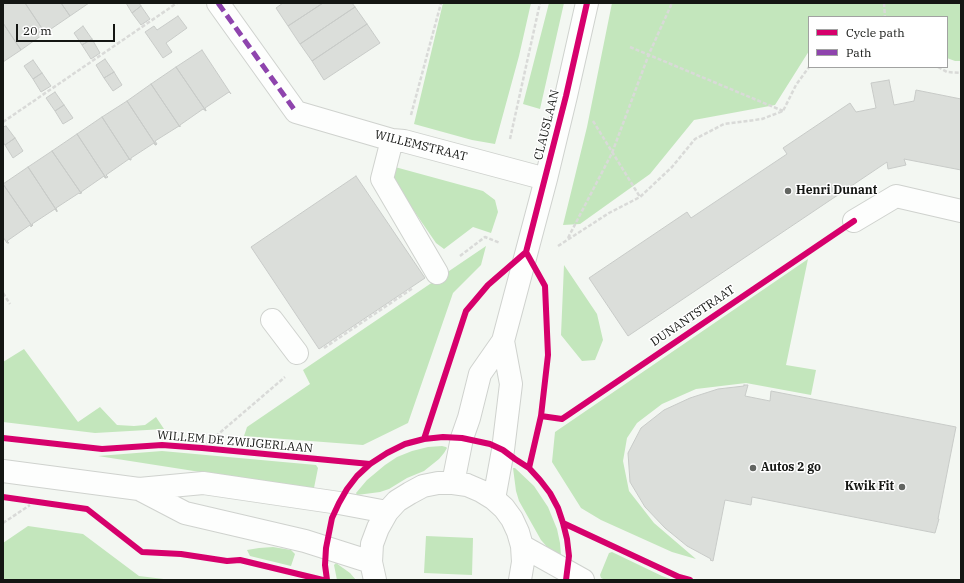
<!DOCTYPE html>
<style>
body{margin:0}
#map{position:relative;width:964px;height:583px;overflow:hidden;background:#f3f7f2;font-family:"IBM Plex Serif",serif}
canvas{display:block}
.frame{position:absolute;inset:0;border:4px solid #141613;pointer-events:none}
.legend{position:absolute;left:808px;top:16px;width:140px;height:52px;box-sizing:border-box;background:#fff;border:1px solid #a1a2a1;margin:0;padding:5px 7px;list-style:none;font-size:12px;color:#141613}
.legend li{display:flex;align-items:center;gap:8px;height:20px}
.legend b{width:20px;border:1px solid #a1a2a1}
.scale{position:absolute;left:16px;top:24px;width:99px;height:18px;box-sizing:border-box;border:2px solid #141613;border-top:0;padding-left:5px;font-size:12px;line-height:14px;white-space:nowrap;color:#141613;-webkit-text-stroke:3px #fff;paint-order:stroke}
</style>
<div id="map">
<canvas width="964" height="583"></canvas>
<div class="frame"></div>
<ul class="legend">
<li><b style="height:5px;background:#d6006c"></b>Cycle path</li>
<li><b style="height:5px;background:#8e44ad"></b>Path</li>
</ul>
<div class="scale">20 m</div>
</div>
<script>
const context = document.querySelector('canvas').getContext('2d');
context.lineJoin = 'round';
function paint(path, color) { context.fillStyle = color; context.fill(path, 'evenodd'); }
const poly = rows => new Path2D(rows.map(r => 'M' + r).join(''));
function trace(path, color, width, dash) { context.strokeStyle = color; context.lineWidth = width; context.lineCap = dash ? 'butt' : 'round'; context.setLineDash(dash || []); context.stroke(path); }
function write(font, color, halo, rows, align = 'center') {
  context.font = font + ' "IBM Plex Serif",serif'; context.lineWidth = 3; context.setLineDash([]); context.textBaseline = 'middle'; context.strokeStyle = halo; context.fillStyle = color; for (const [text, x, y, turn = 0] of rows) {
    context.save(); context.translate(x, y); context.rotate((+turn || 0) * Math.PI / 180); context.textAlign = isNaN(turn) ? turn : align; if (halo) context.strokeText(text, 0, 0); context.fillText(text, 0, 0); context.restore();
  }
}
paint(poly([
 [443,3,531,3,519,56,495,144,472,140,414,124],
 [549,3,564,3,540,109,523,104],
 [612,3,961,3,961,61,955,61,947,58,947,17,809,17,809,51,775,105,694,120,650,174,580,224,563,225,587,127],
 [395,167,483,191,495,200,498,212,491,233,473,227,444,249,436,243,392,179],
 [486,246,481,265,453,293,408,423,363,445,244,436,247,427,310,384,303,370],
 [808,259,786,365,816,370,811,395,746,383,696,389,662,404,637,423,627,438,623,461,629,491,654,523,696,559,672,552,601,520,581,508,552,462,555,432],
 [564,265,597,314,603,340,595,360,582,361,561,335],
 [24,349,78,422,100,407,117,425,134,426,145,425,156,417,164,429,147,430,95,433,3,422,3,362],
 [442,446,446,447,447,448,444,453,439,459,424,471,407,478,389,489,380,492,357,495,356,493,367,480,385,465,397,457,412,451,428,447],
 [162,451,316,465,318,468,314,488,309,489,98,456],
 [513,468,515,468,534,486,548,507,557,529,560,543,561,555,559,557,548,548,541,540,519,501,516,491],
 [28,526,83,534,139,576,172,580,3,580,3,543],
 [426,536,473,538,472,575,424,573],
 [273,547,291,550,295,554,291,566,250,556,247,550,259,548],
 [612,552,662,576,673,580,605,580,601,578,600,575,609,553],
 [336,563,350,573,356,580,337,580,334,565]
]), '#c3e6bc');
const building = poly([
 [3,3,25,3,45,33,21,50,3,23,3,3],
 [25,3,61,3,70,16,45,33,25,3],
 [61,3,89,3,70,16,61,3],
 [126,3,139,3,141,6,132,13,126,3],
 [283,3,323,3,288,26,276,8,283,3],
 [323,3,352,3,355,7,300,44,288,26,323,3],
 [141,6,150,19,141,25,132,13,141,6],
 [355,7,367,24,312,61,300,44,355,7],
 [178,16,187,28,166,43,172,52,163,58,145,32,154,26,157,30,178,16],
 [3,23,21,50,3,62,3,23],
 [367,24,380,43,324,80,312,61,367,24],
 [83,26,92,39,82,45,74,33,83,26],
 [92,39,100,53,91,59,82,45,92,39],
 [202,50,231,94,229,92,205,108,206,111,176,67,202,50],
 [105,59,114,72,104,78,96,65,105,59],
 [33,60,42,73,33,79,24,66,33,60],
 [176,67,206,111,203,109,180,125,180,127,151,84,176,67],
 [114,72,122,85,113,91,104,78,114,72],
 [42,73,51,86,41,92,33,79,42,73],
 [889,80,894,105,914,101,916,90,961,99,961,170,904,159,906,165,888,169,887,162,628,336,589,278,687,212,691,218,787,154,783,148,850,103,856,112,876,108,871,83,889,80],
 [151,84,180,127,179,126,155,141,157,144,156,145,127,101,151,84],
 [55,92,64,105,55,111,46,98,55,92],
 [127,101,156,145,155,145,154,143,131,158,131,160,130,160,102,117,127,101],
 [64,105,73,118,63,124,55,111,64,105],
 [102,117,130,160,129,159,106,175,108,177,106,178,77,134,102,117],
 [6,126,15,138,5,145,3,142,3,127,6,126],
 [77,134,106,178,105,178,104,176,81,192,82,193,81,193,52,151,77,134],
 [15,138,23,151,13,158,5,145,15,138],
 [52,151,81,193,80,194,79,193,56,208,57,211,28,167,52,151],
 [28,167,57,211,57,212,55,209,32,224,33,225,32,226,3,184,28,167],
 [356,176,425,278,319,349,251,247,356,176],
 [3,184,32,226,31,227,30,225,7,241,9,243,7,243,3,237,3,184],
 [744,385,748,385,745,396,770,401,771,391,956,427,938,519,939,519,935,533,752,497,751,505,725,500,713,561,710,560,711,559,687,546,665,528,645,507,630,482,628,453,641,428,664,410,690,398,718,389,744,386,744,385]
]);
paint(building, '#dbdeda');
trace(building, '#c8cbc8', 1);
const minor = poly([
 [218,3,296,112,392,140,404,141,546,179],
 [392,140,382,179,437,273],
 [854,221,896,196,961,211],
 [272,320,297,353],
 [3,471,139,489,203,483,339,503,387,512],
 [453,483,462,438,469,418,480,374,503,341,546,179,566,96,587,3],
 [139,489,185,513,305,541,371,562],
 [494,499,503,450,511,384,503,341],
 [522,546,583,580],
 [375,580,371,562,372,544,378,528,387,512,397,501,410,493,423,486,438,483,453,483,467,485,481,491,494,499,504,508,512,519,518,532,522,546,523,562,520,580]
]);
trace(minor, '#cfd2ce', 24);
trace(poly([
 [884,3,885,17],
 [630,47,783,111],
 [938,67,947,72,961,73],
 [411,115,441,3],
 [593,121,640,197],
 [3,122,177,3],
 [510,139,540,3],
 [568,238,612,153,649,54,672,3],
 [558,246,609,213,640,197,672,167,695,139,724,124,762,119,783,111,796,85,809,67],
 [460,256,485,237,500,243],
 [3,293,10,304],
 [324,348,413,288],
 [202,448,285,377],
 [3,523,30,505]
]), '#d9dad8', 2.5, [4, 2]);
trace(minor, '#fdfefd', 22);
trace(poly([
 [218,3,296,112]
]), '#8e44ad', 5, [10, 5]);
trace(poly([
 [526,252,566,96,587,3],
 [541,416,562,419,854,221],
 [3,438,102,449,162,445,202,448,370,464],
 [424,439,466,311,488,285,526,252,545,286,548,355,541,416,529,468],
 [3,497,87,509,142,552,181,554,227,561,240,560,323,580],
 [563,523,679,577,690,580],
 [327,580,325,565,326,548,332,518,339,503,347,489,357,476,370,464,387,453,405,444,424,439,443,437,462,438,490,444,503,450,515,459,529,468,540,480,550,493,558,508,563,523,567,539,569,556,566,580]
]), '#d6006c', 6);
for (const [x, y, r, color] of [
 [788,191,4,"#626561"],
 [753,468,4,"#626561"],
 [902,487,4,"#626561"]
]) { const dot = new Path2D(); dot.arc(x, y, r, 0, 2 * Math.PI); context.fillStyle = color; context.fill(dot); trace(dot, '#fff', 1.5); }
write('12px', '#141613', '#fff', [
 ["CLAUSLAAN",547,125,-76],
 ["WILLEMSTRAAT",421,146,14],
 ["DUNANTSTRAAT",693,316,-34],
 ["WILLEM DE ZWIJGERLAAN",235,442,5]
]);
write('bold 12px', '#141613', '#fff', [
 ["Henri Dunant",796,191],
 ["Autos 2 go",761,468],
 ["Kwik Fit",894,487,"right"]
], 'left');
</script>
